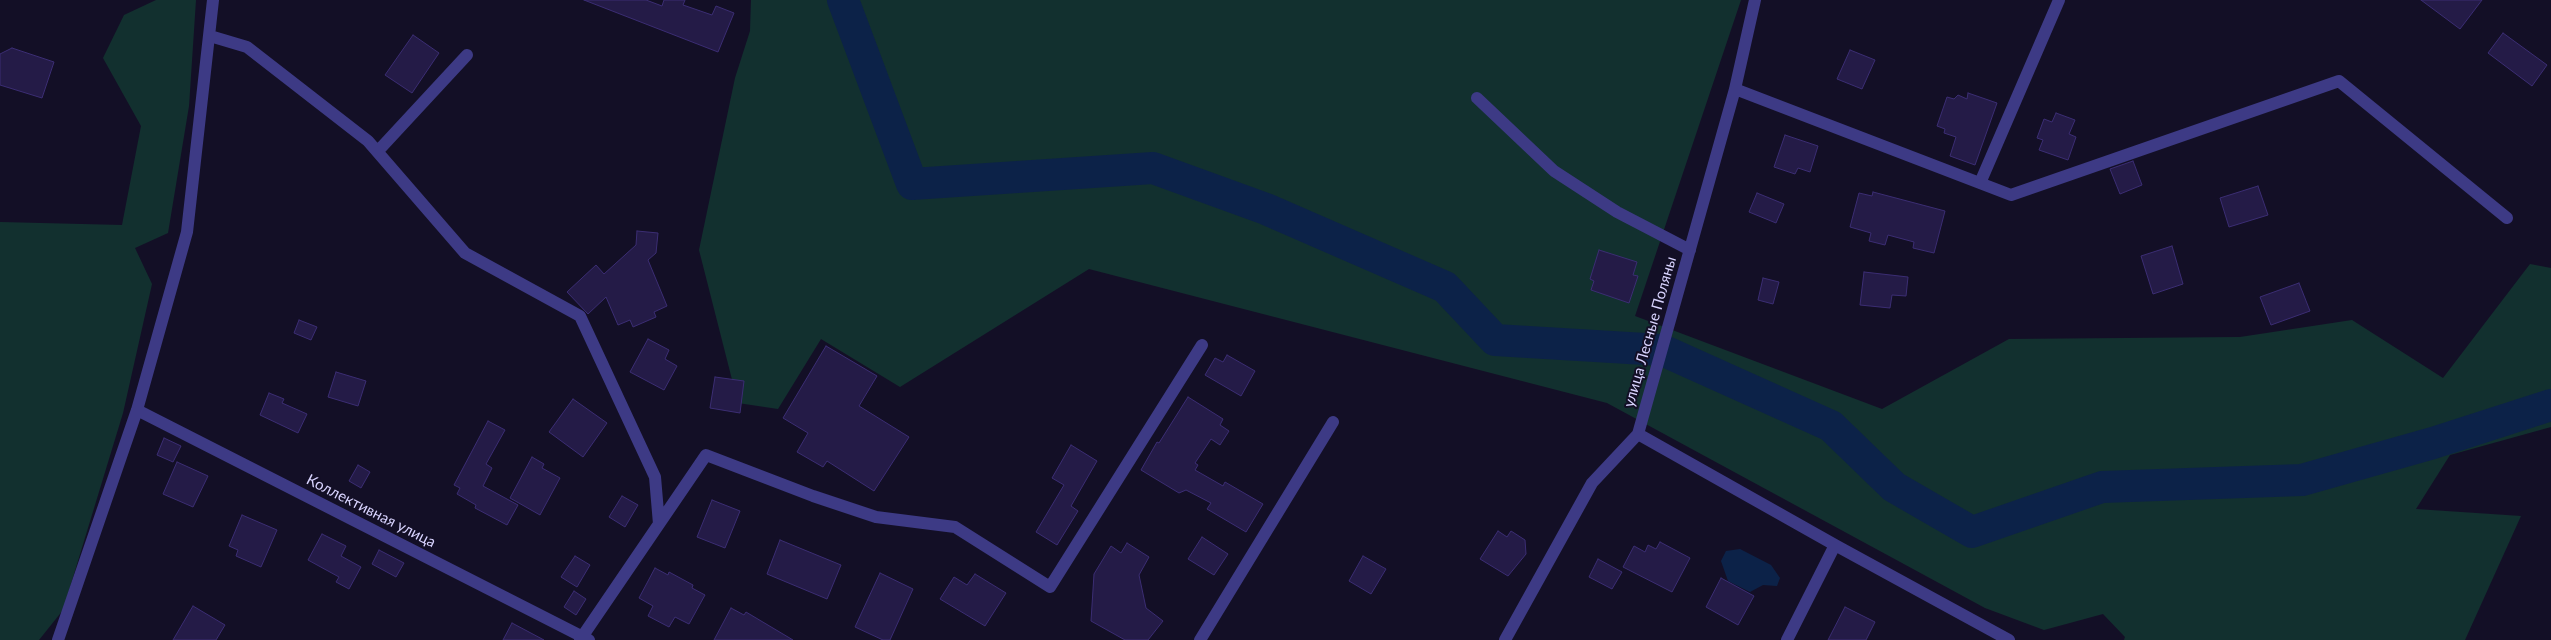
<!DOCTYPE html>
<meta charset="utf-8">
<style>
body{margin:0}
canvas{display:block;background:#130f26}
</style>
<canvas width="2551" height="640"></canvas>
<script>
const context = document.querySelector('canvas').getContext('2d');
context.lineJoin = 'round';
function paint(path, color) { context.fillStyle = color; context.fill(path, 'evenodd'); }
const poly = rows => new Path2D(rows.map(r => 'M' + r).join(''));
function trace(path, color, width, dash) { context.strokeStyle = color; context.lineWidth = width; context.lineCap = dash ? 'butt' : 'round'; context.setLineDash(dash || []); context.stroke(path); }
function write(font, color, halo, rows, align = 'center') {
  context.font = font + ' Lato,sans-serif'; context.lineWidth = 4; context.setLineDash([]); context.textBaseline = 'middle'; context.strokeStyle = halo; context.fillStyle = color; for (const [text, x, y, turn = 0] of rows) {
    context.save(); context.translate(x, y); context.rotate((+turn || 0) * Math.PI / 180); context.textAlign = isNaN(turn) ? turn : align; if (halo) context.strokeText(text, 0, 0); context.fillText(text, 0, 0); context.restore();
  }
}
paint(poly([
 [156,0,196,0,189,106,168,233,135,248,152,284,123,413,63,610,39,640,0,640,0,222,122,225,141,126,103,58,124,15],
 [751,0,1741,0,1635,316,1882,409,2009,339,2240,337,2352,320,2443,378,2530,264,2551,268,2551,427,2450,455,2416,509,2521,516,2465,640,2124,640,2125,637,2103,614,2044,630,1985,608,1607,403,1089,269,900,387,821,339,778,409,738,403,699,250,735,78,750,31]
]), '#12302f');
paint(poly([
 [1740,549,1771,565,1780,578,1777,586,1763,585,1750,592,1728,581,1721,561,1726,551]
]), '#0c2248');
trace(poly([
 [843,0,912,184,1153,168,1266,209,1445,287,1495,340,1662,350,1831,426,1894,487,1972,532,2102,487,2302,480,2433,443,2551,405]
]), '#0c2248', 32);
const building = poly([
 [584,0,646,0,662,6,664,0,685,0,683,5,712,15,716,6,734,13,718,52,584,0],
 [2421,0,2482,0,2460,29,2421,0],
 [2503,33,2547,65,2532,86,2488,53,2503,33],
 [413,35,439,53,412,93,385,75,413,35],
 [12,48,54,62,42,98,0,85,0,54,12,48],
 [1850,50,1875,60,1862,89,1837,79,1850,50],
 [1968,93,1997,103,1975,165,1950,156,1956,137,1944,133,1945,129,1937,126,1947,97,1954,99,1958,95,1967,99,1968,93],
 [2056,113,2075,120,2069,134,2076,137,2068,160,2039,150,2043,140,2037,138,2044,119,2052,122,2056,113],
 [1785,135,1818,146,1810,172,1798,168,1795,174,1774,167,1785,135],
 [2133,161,2142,185,2120,194,2110,169,2133,161],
 [2258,186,2268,215,2229,227,2220,198,2258,186],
 [1873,192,1945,211,1934,253,1913,248,1914,242,1888,235,1885,245,1869,241,1871,233,1850,227,1859,193,1872,196,1873,192],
 [1757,193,1784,204,1776,223,1749,212,1757,193],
 [637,231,658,233,656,253,648,260,667,306,654,312,656,317,633,327,630,320,618,325,606,297,588,314,567,292,596,265,604,274,636,245,637,231],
 [2172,246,2183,284,2153,294,2141,256,2172,246],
 [1599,250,1637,262,1633,275,1638,276,1629,303,1591,290,1594,281,1590,279,1599,250],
 [1864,272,1908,277,1906,296,1892,295,1890,308,1860,305,1864,272],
 [1763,278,1779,282,1773,304,1758,300,1763,278],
 [2299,283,2310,311,2271,325,2260,297,2299,283],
 [299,320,317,327,311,340,294,333,299,320],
 [648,339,669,350,665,359,677,366,664,390,630,372,648,339],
 [826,346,877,376,859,406,909,437,874,491,827,461,823,467,797,452,808,433,783,418,826,346],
 [1227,355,1255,371,1241,396,1205,375,1215,358,1223,362,1227,355],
 [336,372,366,381,358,406,328,397,336,372],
 [715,377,744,381,740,413,710,408,715,377],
 [269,393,284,399,282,403,307,414,298,433,260,415,269,393],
 [1188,397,1223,419,1220,425,1229,431,1220,445,1211,439,1195,463,1198,465,1195,470,1223,486,1225,482,1263,504,1246,532,1207,509,1211,503,1186,490,1179,493,1141,470,1157,442,1159,443,1188,397],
 [573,399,607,423,583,457,549,432,573,399],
 [488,421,505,430,486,464,492,468,483,486,518,505,507,525,475,508,476,505,457,494,460,488,454,485,488,421],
 [164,438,181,446,173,462,157,455,164,438],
 [1071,445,1097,461,1071,506,1078,511,1057,545,1036,532,1064,485,1052,478,1071,445],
 [532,457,544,464,542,468,560,478,540,515,510,498,532,457],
 [177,462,208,476,193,507,163,494,177,462],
 [358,465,370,472,361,488,349,481,358,465],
 [622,496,638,505,625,527,609,517,622,496],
 [712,500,740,511,725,548,697,537,712,500],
 [242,515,277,530,261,567,236,556,238,550,229,546,242,515],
 [1498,531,1507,537,1511,531,1525,540,1526,554,1508,576,1480,559,1498,531],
 [322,534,346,546,341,556,361,567,349,589,336,582,339,577,308,560,322,534],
 [1202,537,1228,554,1214,575,1188,559,1202,537],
 [780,540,841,565,827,599,767,574,780,540],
 [1660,542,1690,558,1672,592,1623,567,1634,546,1645,552,1648,545,1656,549,1660,542],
 [1127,543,1149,557,1139,575,1146,608,1163,621,1148,640,1125,640,1091,621,1094,574,1111,546,1121,553,1127,543],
 [379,550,404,563,396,577,372,564,379,550],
 [575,556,590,565,577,587,561,577,575,556],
 [1363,556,1386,569,1371,594,1349,581,1363,556],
 [1598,559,1622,572,1612,589,1589,577,1598,559],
 [655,568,668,575,669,572,693,585,692,588,705,595,689,624,675,617,669,627,648,616,653,606,639,598,655,568],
 [880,573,913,589,890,640,883,640,855,627,880,573],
 [975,574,1006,593,985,626,940,599,954,577,967,585,975,574],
 [1721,578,1754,596,1738,625,1706,607,1721,578],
 [574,591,586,599,576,615,564,607,574,591],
 [193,606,225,625,216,640,173,640,193,606],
 [1845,607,1875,622,1866,640,1828,640,1845,607],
 [731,608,744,615,746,612,793,640,714,640,731,608],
 [512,623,544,640,503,640,512,623]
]);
paint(building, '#241b47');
trace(building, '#3b2d73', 1);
trace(poly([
 [210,36,247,47,368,141,465,253,580,316,655,477,659,524],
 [1735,89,2011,195,2339,81,2507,218],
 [1477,98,1554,171,1617,212,1690,250],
 [378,151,467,55],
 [1980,183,2059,0],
 [137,410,589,640],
 [1638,434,1835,545],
 [58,640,137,410,187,232,213,0],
 [580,640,706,455,813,496,876,517,955,527,1050,587,1202,345],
 [1200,640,1333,422],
 [1505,640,1592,483,1638,434,1735,89,1755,0],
 [1787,640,1835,545,2009,640]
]), '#3d3a85', 12);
write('15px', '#d9d4ff', '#130f26', [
 ["улица Лесные Поляны",1650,332,-74],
 ["Коллективная улица",371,511,27]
]);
</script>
